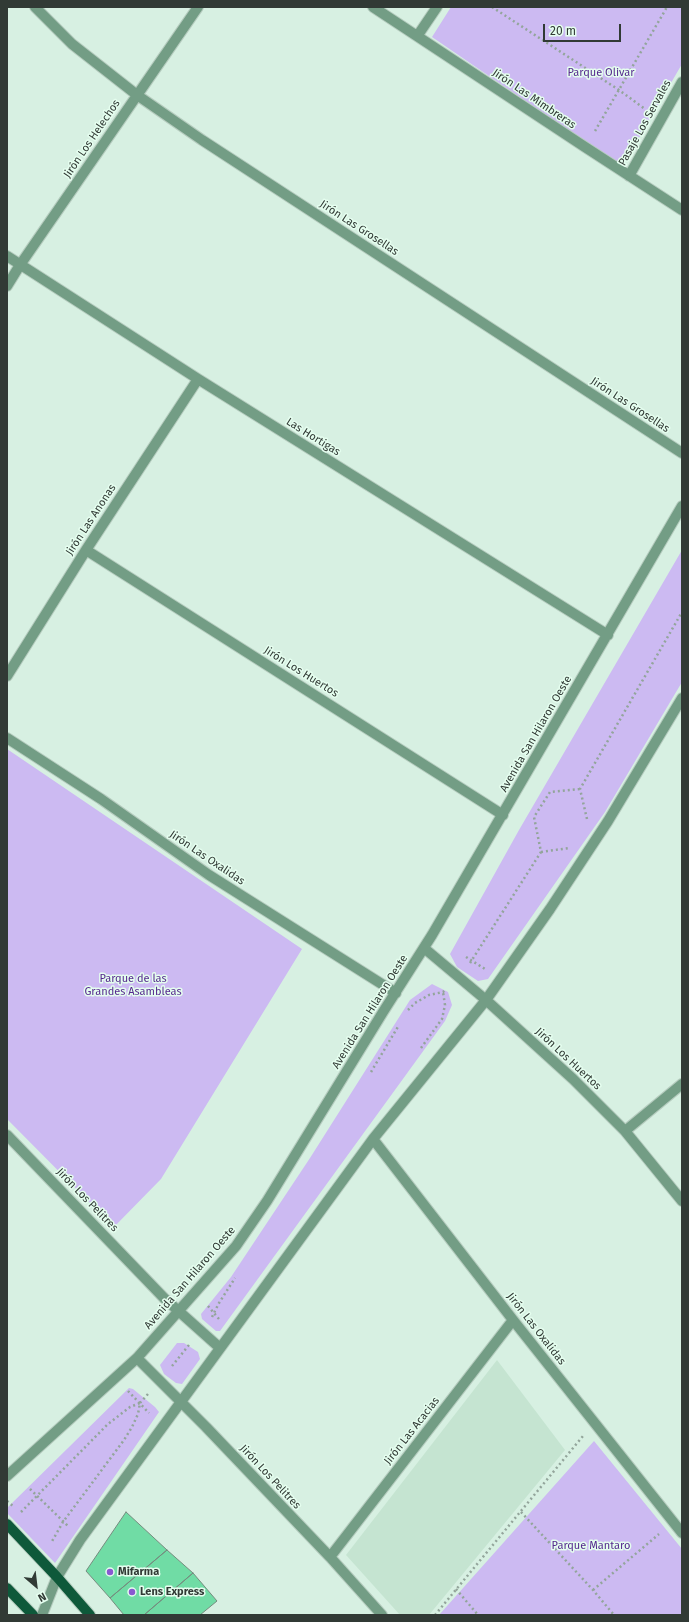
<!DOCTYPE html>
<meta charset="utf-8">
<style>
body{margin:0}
#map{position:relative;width:689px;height:1622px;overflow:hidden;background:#d7f0e2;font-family:"Fira Sans",sans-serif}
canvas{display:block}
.frame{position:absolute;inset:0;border:8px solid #313a35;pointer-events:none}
.north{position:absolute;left:16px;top:1566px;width:40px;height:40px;-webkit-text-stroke:3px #e5feef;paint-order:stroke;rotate:152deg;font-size:11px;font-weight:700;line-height:16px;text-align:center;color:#313a35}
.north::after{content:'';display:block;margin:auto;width:14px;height:18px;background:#313a35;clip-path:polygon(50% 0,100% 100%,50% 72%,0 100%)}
.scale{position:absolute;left:543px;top:24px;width:78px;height:18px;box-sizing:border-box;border:2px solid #313a35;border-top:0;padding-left:5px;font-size:12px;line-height:14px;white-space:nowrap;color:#313a35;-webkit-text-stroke:3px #e5feef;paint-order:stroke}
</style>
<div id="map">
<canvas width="689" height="1622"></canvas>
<div class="frame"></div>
<div class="north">N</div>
<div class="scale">20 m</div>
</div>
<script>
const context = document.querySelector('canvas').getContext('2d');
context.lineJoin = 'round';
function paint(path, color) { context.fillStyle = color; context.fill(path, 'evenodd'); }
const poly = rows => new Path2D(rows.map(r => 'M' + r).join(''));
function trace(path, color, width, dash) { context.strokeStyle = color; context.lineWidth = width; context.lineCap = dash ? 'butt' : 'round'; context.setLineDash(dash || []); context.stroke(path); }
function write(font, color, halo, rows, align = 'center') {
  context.font = font + ' "Fira Sans",sans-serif'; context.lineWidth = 3; context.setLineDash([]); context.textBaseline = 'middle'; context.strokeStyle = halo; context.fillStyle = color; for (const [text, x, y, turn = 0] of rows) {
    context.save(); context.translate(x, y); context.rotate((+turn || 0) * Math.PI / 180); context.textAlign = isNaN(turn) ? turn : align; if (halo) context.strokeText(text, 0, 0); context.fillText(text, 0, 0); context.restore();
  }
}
paint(poly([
 [497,1360,565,1450,429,1615,400,1615,346,1555]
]), '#c5e4d1');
paint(poly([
 [451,7,682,7,682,64,622,167,432,37],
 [682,550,682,682,605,812,488,979,478,981,457,967,450,954,519,830],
 [7,749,302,949,161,1179,114,1227,7,1119],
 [432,984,448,992,452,1005,445,1021,220,1331,216,1331,202,1319,201,1314,231,1277,310,1158,410,1000],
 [177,1343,184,1343,198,1352,200,1359,182,1384,176,1383,164,1374,160,1365],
 [129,1388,133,1389,155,1407,159,1412,55,1563,7,1513,7,1508],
 [594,1441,682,1549,682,1615,439,1615]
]), '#ccbaf2');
const building = poly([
 [126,1512,167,1550,110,1598,86,1571,126,1512],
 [167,1550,193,1573,144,1615,124,1615,110,1598,167,1550],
 [193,1573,217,1601,200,1615,144,1615,193,1573]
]);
paint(building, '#70dca5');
trace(building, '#758b7e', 1);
const minor = poly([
 [35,7,72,44,137,95,202,140,682,453],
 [373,7,585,147,682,210],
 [418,35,437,7],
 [629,176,682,82],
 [7,256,198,379,608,635],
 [7,286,20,265,198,7],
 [86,550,503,815],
 [7,676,86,550,198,379],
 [7,738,101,799,209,875,396,993],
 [424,948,486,1000,573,1079,625,1131,682,1201],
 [625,1131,682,1084],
 [7,1135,164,1298,220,1348],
 [373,1139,513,1320,682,1533],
 [137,1358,206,1427,330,1557,382,1615],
 [7,1476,137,1358,236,1246,267,1201,383,1012,432,935,682,506],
 [330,1557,513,1320],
 [42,1615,57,1577,80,1540,373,1139,486,1000,550,909,608,821,682,698]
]);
const major = poly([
 [7,1524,57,1577,90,1615],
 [7,1588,33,1615]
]);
trace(minor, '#b6ccbf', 12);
trace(major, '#b6ccbf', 12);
trace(poly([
 [492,7,619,90,645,109],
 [595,131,667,7],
 [587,819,580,789,682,612],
 [541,852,569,848],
 [466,957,485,969],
 [470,963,541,852,534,817,550,792,580,789],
 [408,1010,415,1003,429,995,443,992,445,990],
 [421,1048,442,1019,445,1005,443,992],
 [371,1072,399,1025],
 [208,1306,219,1319],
 [212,1317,219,1303,235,1278],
 [172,1366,189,1345],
 [128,1391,149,1413],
 [140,1403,148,1394],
 [30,1489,68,1526],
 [7,1501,13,1506],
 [21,1512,108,1424,130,1407,140,1403,138,1414,132,1427,124,1440,63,1522,51,1543],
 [521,1512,593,1590,614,1615],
 [456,1589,478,1615],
 [593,1590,659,1534],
 [435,1615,583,1436]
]), '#93a59b', 2.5, [2, 3]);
trace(minor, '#739d85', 10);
trace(major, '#0e593a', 10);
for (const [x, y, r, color] of [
 [110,1572,4,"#8959d1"],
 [132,1592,4,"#8959d1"]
]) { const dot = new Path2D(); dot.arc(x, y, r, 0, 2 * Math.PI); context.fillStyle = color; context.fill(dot); trace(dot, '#e5feef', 1.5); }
write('11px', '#55298e', '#e5feef', [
 ["Parque Olivar",601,73],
 ["Parque de las",133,979],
 ["Grandes Asambleas",133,992],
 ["Parque Mantaro",591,1546]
]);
write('11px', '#313a35', '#e5feef', [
 ["Jirón Las Mimbreras",534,99,34],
 ["Pasaje Los Servales",645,123,-61],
 ["Jirón Los Helechos",92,139,-56],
 ["Jirón Las Grosellas",359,228,33],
 ["Jirón Las Grosellas",630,405,33],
 ["Las Hortigas",313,437,32],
 ["Jirón Las Anonas",91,520,-57],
 ["Jirón Los Huertos",301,672,32],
 ["Avenida San Hilaron Oeste",536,734,-60],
 ["Jirón Las Oxalidas",207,858,34],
 ["Avenida San Hilaron Oeste",370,1012,-58],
 ["Jirón Los Huertos",568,1059,43],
 ["Jirón Los Pelitres",87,1200,46],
 ["Avenida San Hilaron Oeste",190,1278,-49],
 ["Jirón Las Oxalidas",536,1329,52],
 ["Jirón Las Acacias",412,1431,-52],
 ["Jirón Los Pelitres",270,1477,47]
]);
write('bold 11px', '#313a35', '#e5feef', [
 ["Mifarma",118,1572],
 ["Lens Express",140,1592]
], 'left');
</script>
